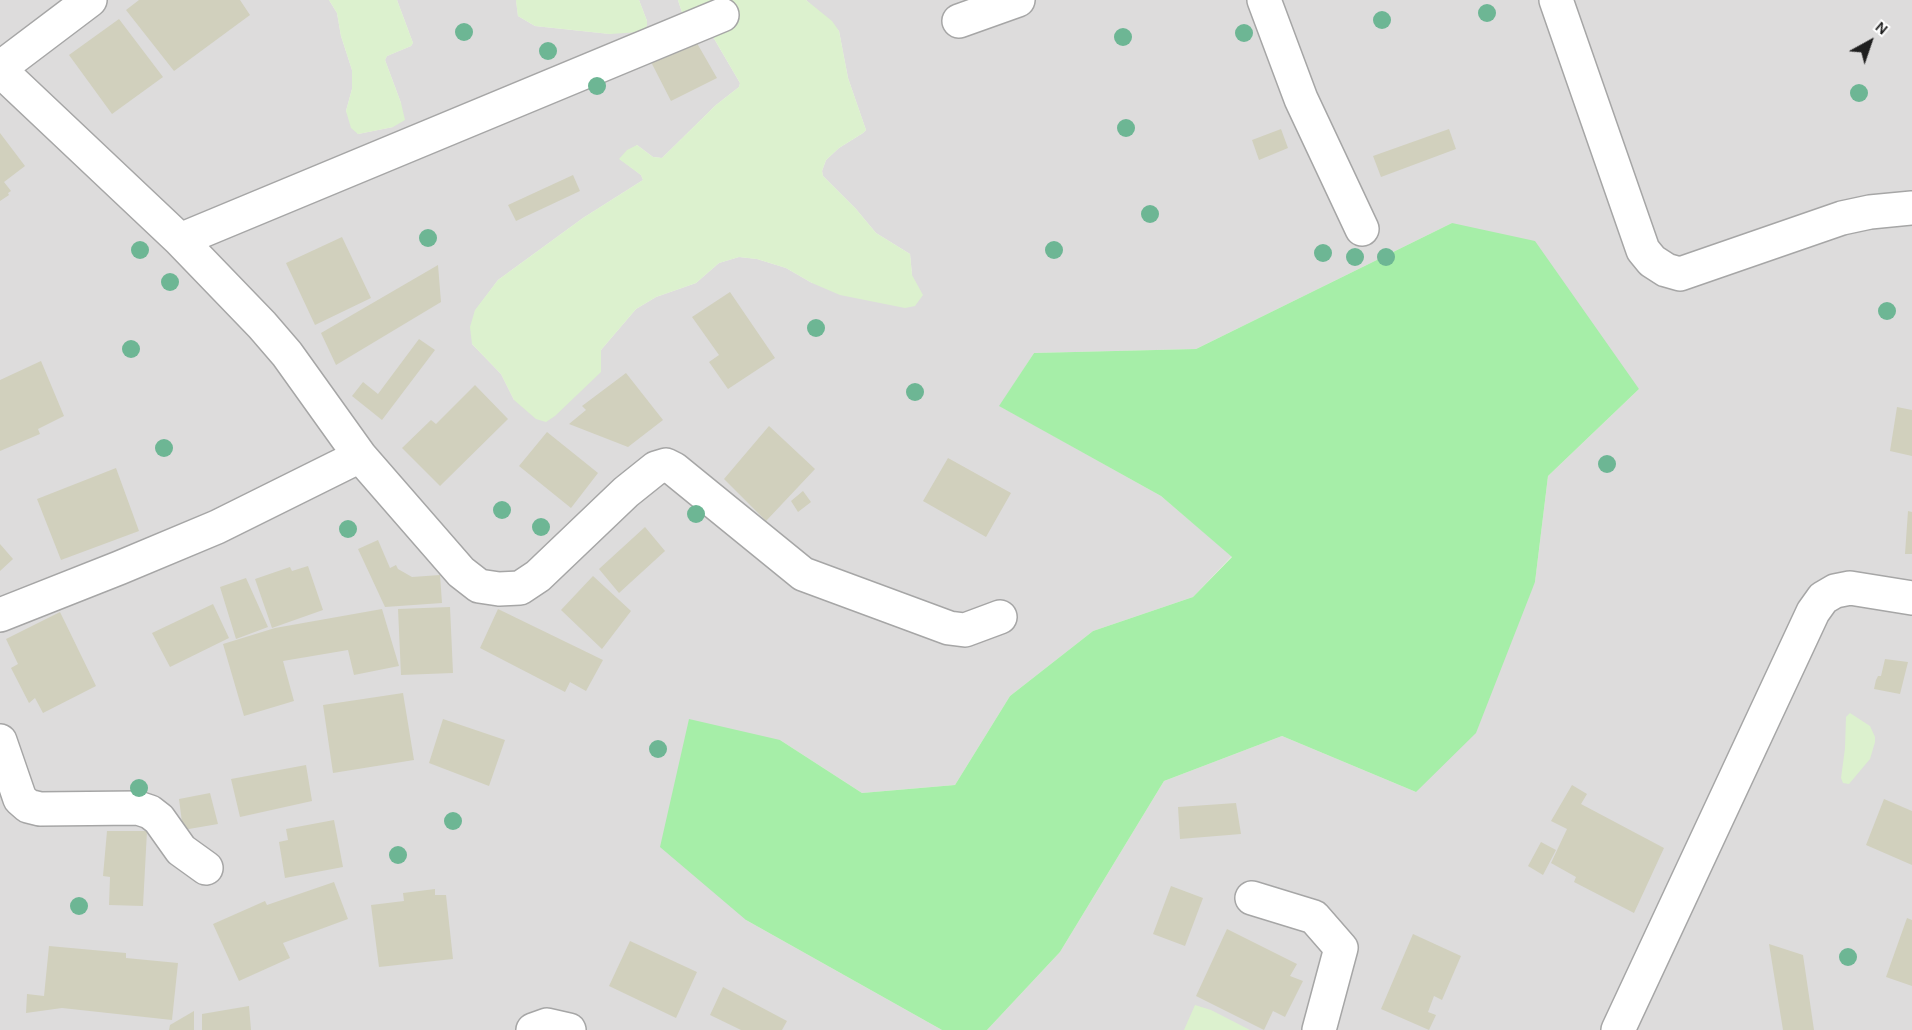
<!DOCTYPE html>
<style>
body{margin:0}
#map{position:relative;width:1912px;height:1030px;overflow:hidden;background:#eef0e4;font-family:Karla,sans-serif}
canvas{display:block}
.north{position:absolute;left:1840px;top:12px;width:60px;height:60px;-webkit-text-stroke:4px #fff;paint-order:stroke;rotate:40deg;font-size:16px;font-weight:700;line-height:24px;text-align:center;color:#1f1f1f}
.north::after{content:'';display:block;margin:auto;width:21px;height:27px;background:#1f1f1f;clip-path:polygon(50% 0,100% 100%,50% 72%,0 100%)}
</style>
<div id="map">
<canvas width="1912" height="1030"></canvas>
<div class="north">N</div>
</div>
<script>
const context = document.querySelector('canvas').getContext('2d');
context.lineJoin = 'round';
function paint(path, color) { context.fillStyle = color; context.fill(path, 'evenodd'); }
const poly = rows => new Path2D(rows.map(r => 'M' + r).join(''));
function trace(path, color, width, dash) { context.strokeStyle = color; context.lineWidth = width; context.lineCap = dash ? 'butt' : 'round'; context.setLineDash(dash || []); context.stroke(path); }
paint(poly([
 [0,0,329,0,337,13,341,36,352,70,352,89,346,111,358,134,393,127,401,103,385,60,387,56,411,46,413,43,397,0,516,0,518,16,535,26,610,34,647,21,639,0,678,0,687,28,709,30,740,83,739,87,716,105,662,158,653,157,637,145,620,159,641,175,643,180,583,218,498,280,475,311,472,344,501,374,514,400,601,350,636,309,656,297,696,283,719,263,739,257,757,259,786,268,812,283,912,275,910,254,876,233,856,209,823,176,822,171,826,160,839,148,863,133,866,130,848,78,839,31,806,0,1912,0,1912,1030,987,1030,1060,952,1164,781,1282,736,1416,792,1535,582,1548,476,1639,389,1452,223,1196,349,1034,353,1000,406,1161,496,1232,556,1193,597,1093,631,1010,696,955,785,862,793,780,740,746,920,942,1030,0,1030]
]), '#dddcdc');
paint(poly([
 [329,0,397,0,413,43,411,46,387,56,385,60,401,103,405,120,393,127,358,134,351,128,346,111,352,89,352,70,341,36,337,13],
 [516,0,639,0,647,21,647,26,640,32,610,34,535,26,518,16],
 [678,0,806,0,832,21,839,31,848,78,866,130,863,133,839,148,826,160,822,171,823,176,856,209,876,233,910,254,912,275,923,295,915,306,905,308,840,295,812,283,786,268,757,259,739,257,719,263,696,283,656,297,636,309,601,350,601,372,555,416,546,422,536,419,514,400,501,374,472,344,470,327,475,310,498,280,583,218,643,180,641,175,619,159,627,150,637,145,653,157,662,158,716,105,739,87,740,83,709,30,687,28],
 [1850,713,1870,726,1875,737,1875,742,1870,759,1849,784,1843,783,1841,778,1845,748,1846,717],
 [1195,1005,1211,1010,1250,1030,1184,1030]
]), '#dcf1ce');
paint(poly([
 [1452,223,1535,241,1639,389,1548,476,1535,582,1476,733,1416,792,1282,736,1164,781,1060,952,987,1030,942,1030,746,920,660,847,689,719,780,740,862,793,955,785,1010,696,1093,631,1193,597,1232,557,1161,496,999,406,1034,353,1196,349]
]), '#a6eea8');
paint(poly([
 [139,0,240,0,250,15,174,71,126,10],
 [119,19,163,77,112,114,69,55],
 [694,38,717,78,671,101,650,60],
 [1281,129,1288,148,1259,160,1252,140],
 [1449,129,1456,149,1381,177,1373,156],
 [0,133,25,166,4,182,11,191,8,193,9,195,0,201],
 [573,175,580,191,516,221,508,205],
 [342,237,371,298,315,325,286,263],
 [438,265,441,302,336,365,321,333],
 [730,292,775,358,728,389,709,362,719,355,692,317],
 [419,339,435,350,382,420,352,396,363,382,378,394],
 [41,361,64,416,38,429,40,434,0,451,0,380],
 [626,373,663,420,628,447,569,424,586,410,582,406],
 [475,385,508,419,440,486,402,448,431,420,436,424],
 [1897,407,1912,410,1912,456,1890,451],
 [769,426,815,469,766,521,724,479],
 [547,432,598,473,571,508,519,466],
 [948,458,1011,493,986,537,923,501],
 [116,468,139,531,61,560,37,499],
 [803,491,811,502,798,512,791,501],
 [1908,511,1912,512,1912,554,1905,554],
 [645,527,665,551,619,593,599,569],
 [378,540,390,568,396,565,398,569,412,577,440,575,442,603,385,607,358,549],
 [0,544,13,559,0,571],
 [308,566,323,610,272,628,255,579,290,567,292,571],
 [593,576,631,611,602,649,561,610],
 [246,578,268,627,236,639,220,587],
 [213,604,229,638,170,667,152,633],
 [450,607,453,673,401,675,398,609],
 [382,609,399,666,354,675,348,650,283,661,294,701,244,716,223,644,275,628],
 [498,609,603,660,586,691,570,682,565,692,480,648],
 [60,612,96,686,43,713,35,698,29,703,11,668,18,664,6,639],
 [1885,659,1908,662,1900,694,1874,689,1876,680,1878,676,1881,676],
 [403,693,414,760,333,773,323,705],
 [443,719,505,740,489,786,429,763],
 [306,765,312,801,240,817,231,779],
 [1572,785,1587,794,1581,804,1664,848,1634,913,1574,882,1576,877,1551,863,1567,829,1551,821],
 [210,793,218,824,183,830,179,799],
 [1884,799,1912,811,1912,865,1866,845],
 [1236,803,1241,834,1180,839,1178,807],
 [334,820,343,867,285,878,279,842,288,840,286,829],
 [107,831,147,831,143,906,109,905,110,877,103,876],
 [1541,842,1556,850,1543,875,1528,866],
 [334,882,348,919,283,943,290,958,239,981,213,924,265,901,267,905],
 [1171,886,1203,898,1185,946,1153,934],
 [435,889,435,895,446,895,453,959,379,967,371,905,404,901,403,893],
 [1907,918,1912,920,1912,986,1886,977],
 [1227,929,1297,964,1290,976,1303,981,1285,1017,1273,1011,1264,1030,1196,996],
 [1413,934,1461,956,1442,1000,1434,996,1428,1012,1436,1015,1429,1030,1381,1009],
 [630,941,697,972,676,1018,609,986],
 [1769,944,1803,955,1814,1030,1783,1030],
 [49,946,126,953,126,958,178,963,172,1020,62,1008,26,1013,27,994,44,996],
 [723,987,787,1021,782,1030,741,1030,710,1015],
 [249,1006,251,1030,202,1030,202,1014],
 [194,1011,194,1030,169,1030,170,1025]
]), '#d1d0bd');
const street = poly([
 [1264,0,1301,99,1362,229],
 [1556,0,1643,250,1652,261,1666,270,1680,274,1842,218,1870,212,1912,208],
 [959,21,1018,0],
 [0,68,90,0],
 [0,70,180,240,262,325,287,354,360,456,461,572,479,586,499,589,520,588,538,576,626,492,656,468,666,465,674,469,803,574,949,628,965,630,1000,617],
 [180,240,722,15],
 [0,615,119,568,217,527,360,456],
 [0,741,20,799,28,806,40,809,138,808,150,812,159,819,181,850,206,868],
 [1252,898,1314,917,1341,948,1319,1030],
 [533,1030,547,1025,569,1030],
 [1618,1030,1813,612,1823,598,1835,591,1850,588,1912,598]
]);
trace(street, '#a6a6a6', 36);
trace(street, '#fff', 33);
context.fillStyle = '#6db694';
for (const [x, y] of [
 [1487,13],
 [1382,20],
 [464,32],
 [1244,33],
 [1123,37],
 [548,51],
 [597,86],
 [1859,93],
 [1126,128],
 [1150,214],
 [428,238],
 [140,250],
 [1054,250],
 [1323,253],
 [1355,257],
 [1386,257],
 [170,282],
 [1887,311],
 [816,328],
 [131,349],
 [915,392],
 [164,448],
 [1607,464],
 [502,510],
 [696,514],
 [541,527],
 [348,529],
 [658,749],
 [139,788],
 [453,821],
 [398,855],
 [79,906],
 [1848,957]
]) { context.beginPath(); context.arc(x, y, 9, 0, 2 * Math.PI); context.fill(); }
</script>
